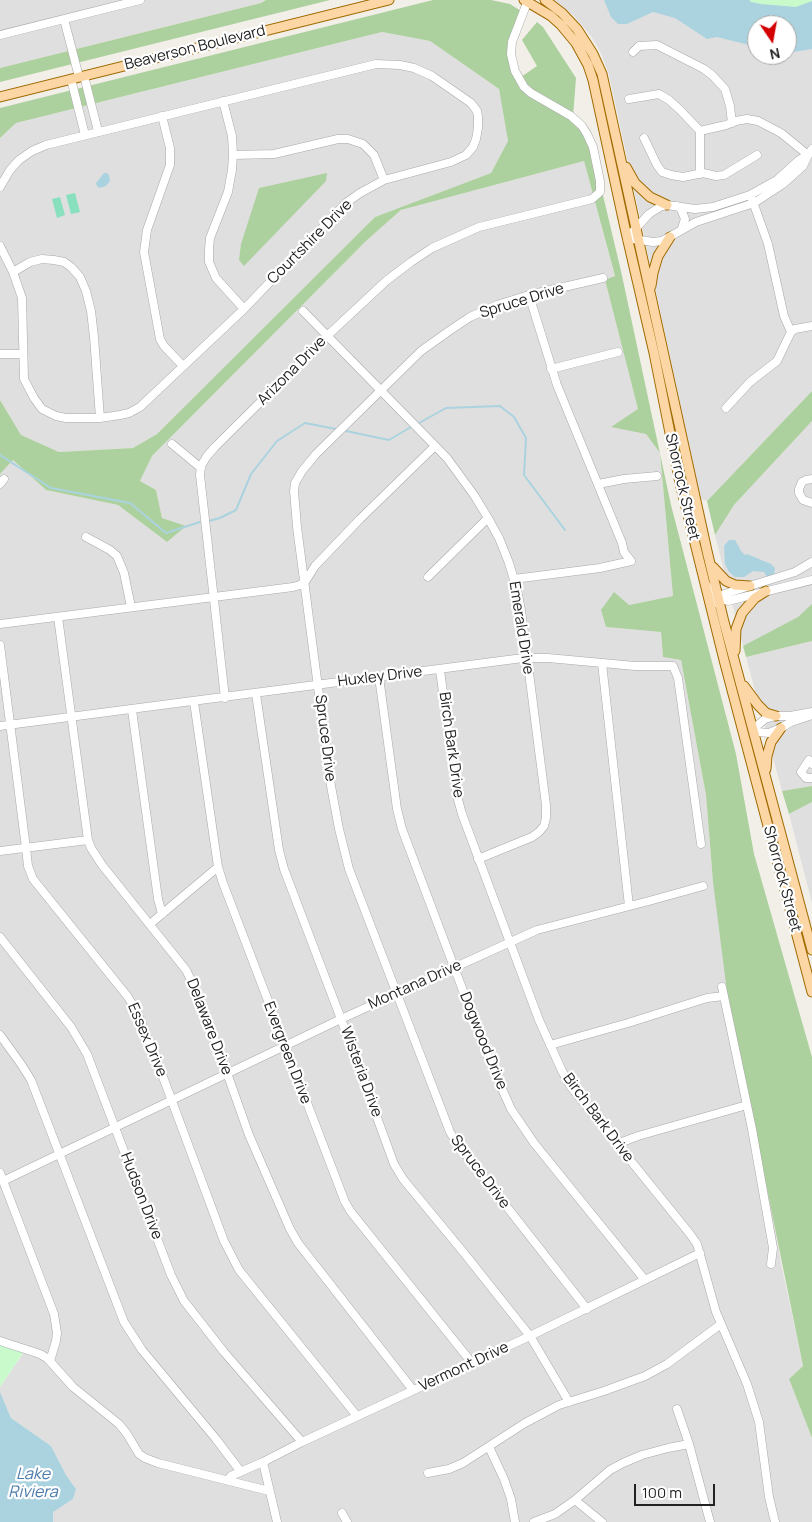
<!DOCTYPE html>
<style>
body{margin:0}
#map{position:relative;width:812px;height:1522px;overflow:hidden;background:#f2efe9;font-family:Manrope,sans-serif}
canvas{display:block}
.north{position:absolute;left:747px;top:15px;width:50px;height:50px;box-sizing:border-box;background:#fff;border:1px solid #a7a7a7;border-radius:50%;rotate:168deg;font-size:14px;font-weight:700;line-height:20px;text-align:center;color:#222}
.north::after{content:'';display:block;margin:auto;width:18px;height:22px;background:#d40000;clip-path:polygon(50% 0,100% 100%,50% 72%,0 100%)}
.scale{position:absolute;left:634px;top:1484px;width:81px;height:22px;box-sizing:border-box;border:2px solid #222;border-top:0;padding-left:6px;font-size:15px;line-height:18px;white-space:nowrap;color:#222;-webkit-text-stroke:4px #fff;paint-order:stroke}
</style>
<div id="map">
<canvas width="812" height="1522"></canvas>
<div class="north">N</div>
<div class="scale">100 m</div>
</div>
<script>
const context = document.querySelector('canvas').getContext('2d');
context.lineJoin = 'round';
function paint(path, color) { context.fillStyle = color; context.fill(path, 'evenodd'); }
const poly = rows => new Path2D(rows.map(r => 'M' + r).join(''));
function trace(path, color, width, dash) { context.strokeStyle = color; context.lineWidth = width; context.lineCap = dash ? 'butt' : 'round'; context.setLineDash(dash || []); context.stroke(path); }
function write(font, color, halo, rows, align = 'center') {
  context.font = font + ' Manrope,sans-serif'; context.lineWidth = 4.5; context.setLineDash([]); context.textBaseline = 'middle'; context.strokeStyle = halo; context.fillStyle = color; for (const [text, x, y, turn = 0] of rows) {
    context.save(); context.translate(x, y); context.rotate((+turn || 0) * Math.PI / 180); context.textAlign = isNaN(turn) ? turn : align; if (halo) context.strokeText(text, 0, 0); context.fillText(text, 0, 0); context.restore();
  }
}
paint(poly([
 [0,0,266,0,261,3,0,68],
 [555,0,812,0,812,391,707,501,701,499,609,75,601,53,591,36,574,16],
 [757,25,787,25,787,55,757,55],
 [382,32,430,41,499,89,508,141,491,173,375,217,157,434,133,448,59,452,21,435,0,400,0,138,16,123],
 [584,161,615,277,605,280,638,409,646,434,660,453,673,596,629,605,606,627,661,632,663,657,681,660,706,795,713,882,782,1268,803,1366,789,1379,812,1438,812,1522,53,1522,52,1512,73,1499,76,1489,66,1475,51,1446,11,1418,0,1392,0,1387,25,1351,0,1339,0,474,13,460,46,490,118,505,167,542,156,490,140,481,152,456,366,241,401,210],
 [812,421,812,628,743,646,715,535,734,505],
 [812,641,812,786,782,791,746,657],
 [812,802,812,903,789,814]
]), '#e0dfdf');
paint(poly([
 [266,0,330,0,0,82,0,68,261,3],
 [433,0,491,0,510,4,524,13,510,45,518,79,537,66,522,40,537,22,543,27,576,78,573,117,591,145,621,271,671,505,736,754,754,854,812,1057,812,1438,789,1379,803,1366,727,992,713,882,706,795,681,660,663,657,661,632,606,627,601,610,614,592,629,605,673,596,660,453,646,434,611,427,638,409,605,280,615,276,584,161,401,210,366,241,152,456,140,481,156,490,162,518,186,526,167,542,118,505,46,490,13,460,0,474,0,400,21,435,59,452,133,448,157,434,375,217,491,173,508,141,499,89,430,41,382,32,16,123,0,138,0,108],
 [327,173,326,181,244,266,239,260,241,244,259,188],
 [812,391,812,421,734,505,715,535,707,501],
 [812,604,812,641,746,657,743,646,798,617],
 [812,786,812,802,789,814,782,791]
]), '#add19e');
paint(poly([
 [749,0,812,0,812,9,752,5],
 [0,1339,25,1350,0,1387]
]), '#c8facc');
paint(poly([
 [75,193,80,212,71,214,66,195],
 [60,197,65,215,57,218,52,199]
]), '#88e0be');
paint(poly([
 [604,0,749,0,751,2,761,4,796,7,812,1,812,49,787,53,787,25,757,25,757,47,717,37,707,39,675,18,653,12,627,24,618,24,611,17],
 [104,173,107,173,109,175,110,181,106,186,99,188,97,186,96,183],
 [729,540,735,540,741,551,745,555,747,554,771,564,775,568,774,574,767,577,764,572,753,571,744,577,735,577,729,572,725,564,724,546],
 [0,1392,11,1418,51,1446,66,1475,76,1489,73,1499,53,1512,53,1522,0,1522]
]), '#aad3df');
trace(poly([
 [419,423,446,408,500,406,514,417,526,438,524,475,565,530],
 [346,431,389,440,411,427],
 [0,455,51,488,130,503,166,533,200,522],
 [209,521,220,518,236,510,251,474,277,441,305,423,336,429]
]), '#aad3df', 2);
const minor = poly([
 [64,19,79,77],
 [0,35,140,0],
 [633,52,639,46,657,45,704,69,712,75,725,89,730,106,732,123],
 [84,76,98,131],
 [71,79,85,135],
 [629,99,659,94,669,100,680,110,700,131,700,174],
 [223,101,232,136,233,155,232,170,228,192,210,238,209,249,209,262,216,278,244,309],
 [162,116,170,148,170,165,147,230,144,252,160,339,164,346,183,366],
 [700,131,726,125,736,121,747,119,758,121,781,133,808,155,812,149],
 [644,138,657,165,662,172,671,175,683,177,703,173,716,176,724,175,757,155],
 [233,155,274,154,338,139,348,139,363,144,374,155,384,180],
 [808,155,803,166,783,184,754,203,696,222,662,241,653,242,627,238,649,214,660,207,667,205,695,209,713,207,750,195,777,180,799,160,808,155],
 [0,187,10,170,19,160,32,151,46,145,376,64,400,65,414,68,432,76,471,103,477,111,478,117,478,128,476,139,473,147,466,155,451,162,384,180,360,193,346,203,244,309,140,407,129,413,120,415,100,418,66,418,56,416,42,409,34,398,24,379,22,298,13,272,0,246],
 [752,199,768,244,784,316,791,332],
 [677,206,681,209,685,219,682,228],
 [13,272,30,262,42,259,54,260,64,262,71,267,80,277,86,291,91,311,94,337,100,418],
 [303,311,447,458,474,495,488,518,499,538,509,563,517,590,521,610,546,805,546,818,544,826,539,832,532,837,478,859],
 [0,354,23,354],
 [551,369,618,352],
 [726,408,750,382,777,361,791,332,795,329,812,326],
 [172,444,201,468],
 [812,479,806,480,802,482,799,489,799,493,803,500,812,503],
 [0,484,4,479],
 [598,484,624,479,657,476],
 [86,537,110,550,117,556,124,573,131,607],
 [428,577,488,518],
 [514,579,600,568,631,561,624,552,622,543,557,385,529,295],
 [706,585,712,593,719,598,728,601,812,580],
 [715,603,724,594,795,572,812,562],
 [58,617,88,840,91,848,102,865,186,970,192,982,227,1073,249,1135,290,1229,298,1243,413,1390],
 [0,624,293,587,300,585,305,582,315,566,360,519,435,446],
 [0,645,26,848,28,866,33,879,128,997,137,1012,163,1077,224,1241,239,1270,357,1416],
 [602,663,629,906],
 [440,670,457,796,462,814,539,1020,562,1071,571,1087,690,1234,697,1244,716,1312,747,1384,759,1422,769,1497,775,1522],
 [379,677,397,809,402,829,488,1057,511,1109,534,1143,645,1280],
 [256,694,279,850,284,869,341,1019,394,1164,403,1179,464,1253,530,1336,569,1402],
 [225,698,200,475,201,466,207,456,215,447,327,336,386,281,411,262,432,248,479,227,592,199,600,192,600,181,593,147,587,134,582,126,571,116,531,93,524,87,515,71,511,54,512,42,528,0],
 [194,702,218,867,223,883,345,1202,351,1212,472,1363],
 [132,710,158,899,162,914],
 [812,712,790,716,776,716,765,719,753,729,757,732,769,733,781,728,791,722,812,715],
 [0,726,523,658,548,658,635,666,673,666,678,678,701,844],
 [812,764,809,760,801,772,806,778,812,778],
 [0,851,88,840],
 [150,924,218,867],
 [0,937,71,1027,87,1054,171,1275,184,1301,224,1352,302,1442],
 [722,987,752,1129,773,1248,771,1264],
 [0,1035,21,1064,31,1080,124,1322,142,1350,216,1439,241,1472],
 [550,1045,628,1023,707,998,724,996],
 [617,1144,638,1136,747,1105],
 [0,1173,54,1314,57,1333,56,1341,50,1361],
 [3,1181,341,1019,537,930,649,901,703,886],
 [587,1309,456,1142,450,1132,349,869,339,829,331,786,297,527,294,491,295,483,302,471,316,454,421,351,449,331,470,317,497,305,529,295,603,278],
 [0,1341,40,1354,47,1358,73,1387,119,1424,127,1434,139,1454,145,1458,158,1463,269,1491],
 [677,1409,689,1444,710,1522],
 [489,1447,504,1479,511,1499,515,1522],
 [263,1462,277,1522],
 [428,1473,449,1469,463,1463,525,1423,559,1405,604,1391,645,1376,667,1364,721,1324],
 [228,1480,231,1476,263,1462,302,1442,530,1336,700,1253],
 [575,1500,602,1522],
 [342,1513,347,1522],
 [534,1522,555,1514,575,1500,610,1470,623,1463,642,1455,668,1448,689,1444]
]);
const major = poly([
 [524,0,551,16,561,25,576,43,588,65,593,80,625,228,654,353,680,483,724,660,812,992],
 [545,0,562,13,577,29,593,54,602,74,707,551,724,622,812,950],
 [0,97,389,0],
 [626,167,635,183,650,197,667,205],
 [651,286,653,273,658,256,670,237],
 [713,567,726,581,735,585,750,586],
 [735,651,736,629,742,613,755,598,766,591],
 [744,686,758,705,766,713,776,716],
 [766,769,767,756,771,742,781,728]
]);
trace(minor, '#a9a9a9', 9);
trace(major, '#a06b00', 11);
trace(minor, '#fff', 8);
trace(major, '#fcd6a4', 9);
write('15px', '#222', '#fff', [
 ["Beaverson Boulevard",195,48,-14],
 ["Courtshire Drive",310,242,-45],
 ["Spruce Drive",522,301,-17],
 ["Arizona Drive",292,371,-45],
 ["Shorrock Street",682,487,77],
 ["Emerald Drive",521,628,81],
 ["Huxley Drive",380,677,-7],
 ["Spruce Drive",325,738,83],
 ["Birch Bark Drive",451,745,82],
 ["Shorrock Street",782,879,75],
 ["Montana Drive",415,985,-24],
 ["Delaware Drive",209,1027,69],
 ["Essex Drive",147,1040,67],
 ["Dogwood Drive",483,1041,68],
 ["Evergreen Drive",287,1053,69],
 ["Wisteria Drive",361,1072,70],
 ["Birch Bark Drive",598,1118,53],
 ["Spruce Drive",480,1172,53],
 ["Hudson Drive",141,1196,69],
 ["Vermont Drive",464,1367,-25]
]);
write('italic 16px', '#4a7aab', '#fff', [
 ["Lake",33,1475],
 ["Riviera",33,1493]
]);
</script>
